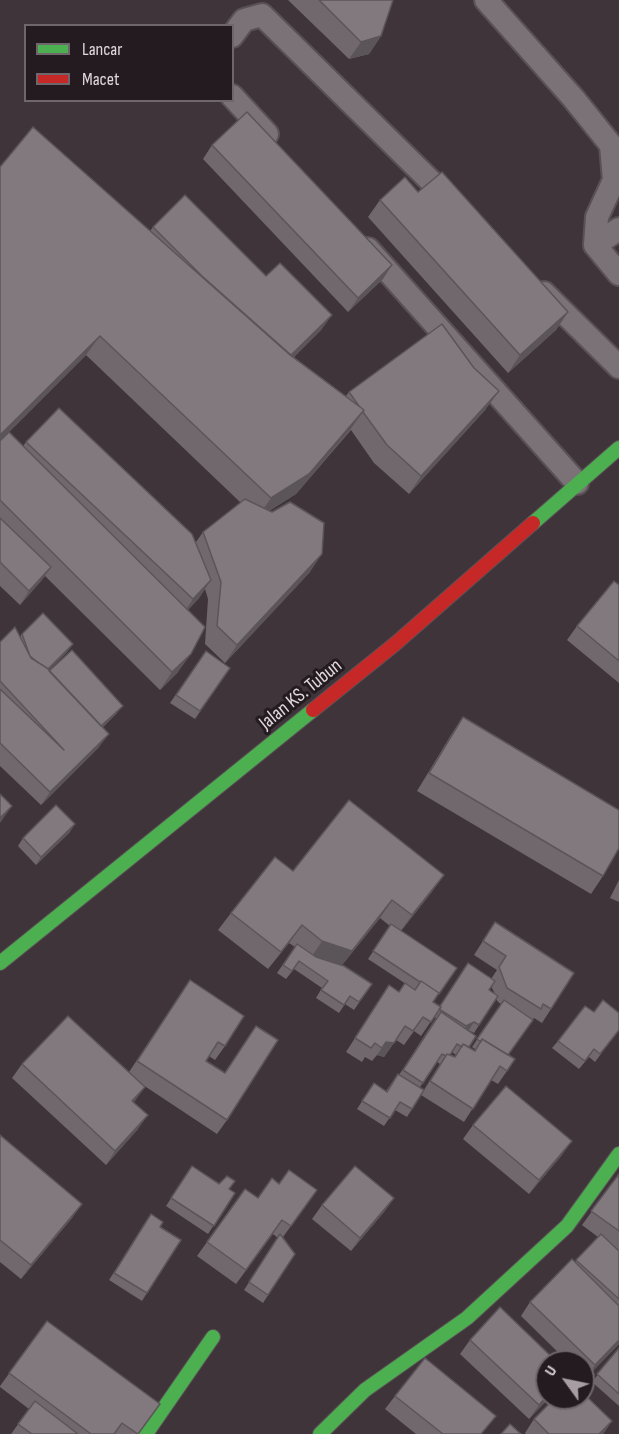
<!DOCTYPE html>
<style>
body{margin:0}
#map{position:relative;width:619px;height:1434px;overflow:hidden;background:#3e343a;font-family:"Sofia Sans Condensed",sans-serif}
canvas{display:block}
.legend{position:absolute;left:24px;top:24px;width:210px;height:78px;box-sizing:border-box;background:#231b20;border:2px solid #6f666c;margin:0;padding:8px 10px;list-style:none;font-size:18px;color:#e2d6dd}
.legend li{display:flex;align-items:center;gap:12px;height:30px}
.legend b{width:30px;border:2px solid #6f666c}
.north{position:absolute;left:535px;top:1350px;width:60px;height:60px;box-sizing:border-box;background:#231b20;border:2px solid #6f666c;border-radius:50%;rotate:303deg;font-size:16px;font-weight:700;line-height:24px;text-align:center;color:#e2d6dd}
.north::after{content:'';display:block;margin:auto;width:21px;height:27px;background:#a99da4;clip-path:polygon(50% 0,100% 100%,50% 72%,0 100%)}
</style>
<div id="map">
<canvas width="619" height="1434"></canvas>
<ul class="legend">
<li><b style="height:8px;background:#4caf50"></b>Lancar</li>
<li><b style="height:8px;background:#c62828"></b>Macet</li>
</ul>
<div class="north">U</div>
</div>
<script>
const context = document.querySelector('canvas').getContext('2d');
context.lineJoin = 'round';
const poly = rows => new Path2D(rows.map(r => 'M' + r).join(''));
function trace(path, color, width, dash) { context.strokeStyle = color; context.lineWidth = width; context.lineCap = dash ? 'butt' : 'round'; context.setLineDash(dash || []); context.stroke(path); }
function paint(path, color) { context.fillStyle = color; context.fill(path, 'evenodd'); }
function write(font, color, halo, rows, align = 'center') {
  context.font = font + ' "Sofia Sans Condensed",sans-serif'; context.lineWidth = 6; context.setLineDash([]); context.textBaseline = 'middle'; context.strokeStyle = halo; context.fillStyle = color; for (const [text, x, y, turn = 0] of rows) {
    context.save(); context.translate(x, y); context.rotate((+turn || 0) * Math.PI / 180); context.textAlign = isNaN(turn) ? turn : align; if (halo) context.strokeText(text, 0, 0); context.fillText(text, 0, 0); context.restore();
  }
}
const lane = poly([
 [486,0,574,99,611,145,614,180,597,217,595,245,619,274],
 [232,36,244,20,262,15,452,202],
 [232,96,267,134],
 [595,245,619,229],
 [368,249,577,483],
 [544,293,619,367]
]);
const fast = poly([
 [533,523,619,448],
 [0,963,313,710],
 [146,1434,213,1337],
 [320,1434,365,1390,467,1318,567,1226,619,1154]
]);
const jam = poly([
 [313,710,395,644,533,523]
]);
trace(lane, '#5a5156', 26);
trace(fast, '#5a5156', 16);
trace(jam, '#5a5156', 16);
trace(lane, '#7a7276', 22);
trace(fast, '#4caf50', 14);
trace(jam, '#c62828', 14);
paint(poly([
 [288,0,393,0,381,36,369,54,349,59],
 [212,145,383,279,348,312,203,159],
 [418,192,568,312,556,330,508,373,368,217,380,200],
 [153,227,266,276,322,329,294,357,346,396,349,392,486,409,409,494,374,463,351,430,296,494,269,511,310,572,225,663,205,644,208,599,205,589,199,598,188,610,178,672,160,690,45,576,41,581,20,605,0,586,0,441],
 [86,355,241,503,203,532,196,542,26,442,23,446,9,432],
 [619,585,619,683,567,640,577,626],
 [22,634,73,644,67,652,49,670,117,713,103,727,99,747,41,805,0,766,0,642,20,637],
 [206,651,230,668,195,719,170,703],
 [463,717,603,876,591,894,417,791,451,735],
 [70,832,36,865,18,846,23,838],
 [293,871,444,875,431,893,401,931,434,1002,440,1006,491,979,497,970,474,955,495,922,551,1009,542,1023,534,1018,530,1023,508,1055,507,1071,498,1084,491,1080,464,1122,421,1095,407,1117,395,1110,384,1126,357,1109,374,1083,386,1091,398,1074,399,1075,436,1018,434,1017,421,1036,414,1031,404,1045,396,1040,384,1057,377,1055,372,1061,365,1057,362,1062,346,1052,389,985,399,992,406,984,368,959,390,926,380,918,342,965,372,984,354,1010,345,1004,339,1013,316,998,322,988,294,969,286,979,277,973,295,947,289,943,268,969,218,930,231,913],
 [491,986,495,994,489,990],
 [496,999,498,1002,501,1004,472,1047,475,1049,474,1051,469,1047,468,1030,474,1033],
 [452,1052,456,1055,455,1056,450,1055],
 [437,1062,440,1064,424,1090,420,1087],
 [619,880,619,902,610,898],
 [181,994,225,1046,215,1060,209,1056,206,1061,225,1073,256,1026,227,1120,217,1134,140,1083,134,1102,138,1129,106,1165,12,1078,22,1064,129,1072],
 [619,1030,595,1062,589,1057,579,1069,552,1048,558,1041],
 [473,1125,562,1155,529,1194,463,1139],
 [0,1135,82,1204,72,1218,21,1279,0,1262],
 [192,1166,235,1193,208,1234,166,1206],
 [619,1174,619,1344,585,1379,583,1377,583,1362,568,1362,521,1316,530,1302,575,1262,598,1237,582,1225],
 [279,1184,317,1190,283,1237,295,1254,263,1303,244,1290,278,1238,273,1234,236,1284,197,1256,245,1189,258,1198],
 [394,1198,384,1212,351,1251,312,1219,322,1205],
 [146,1222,160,1227,147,1293,142,1301,109,1280],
 [47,1321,160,1404,138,1434,11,1434,29,1409,0,1387,0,1386],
 [470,1340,547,1398,549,1398,529,1419,460,1354],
 [619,1348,619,1406,592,1382],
 [395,1396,483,1434,416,1434,385,1409],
 [534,1419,612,1421,603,1434,526,1434,525,1433]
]), '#70686d');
paint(poly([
 [381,36,369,54,349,59,361,42],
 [392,265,383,279,348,312,358,298],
 [568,312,556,330,508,373,520,355],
 [332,315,322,329,276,374,286,361],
 [100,336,86,355,0,441,0,435],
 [499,391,486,409,409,494,421,476],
 [364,410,350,430,296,494,257,518,271,498],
 [322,554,310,572,225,663,237,645],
 [51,567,41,581,20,605,29,591],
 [211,580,199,598,181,617,193,599],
 [73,644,67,652,40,678,46,671],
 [191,654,178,672,160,690,172,672],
 [123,706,117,713,95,735,101,727],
 [109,734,99,747,41,805,50,792],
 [12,806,0,823,0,818],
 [75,824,70,832,36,865,41,857],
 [444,875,431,893,399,933,412,915],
 [392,900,380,918,339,969,310,959,322,941],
 [302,925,289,943,268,969,281,952],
 [474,1022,469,1030,461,1034,466,1026],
 [386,1042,394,1043,384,1057,377,1055],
 [145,1087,135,1101,122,1114,132,1101],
 [148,1115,138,1129,106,1165,115,1151],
 [572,1141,562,1155,529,1194,539,1180],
 [394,1198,384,1212,351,1251,360,1238],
 [82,1204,72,1218,21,1279,31,1265],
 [619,1340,619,1344,585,1379,595,1365],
 [547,1396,547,1398,549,1398,529,1419,539,1405],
 [612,1421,603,1434,599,1434]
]), '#5b5559');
const building = poly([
 [319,0,393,0,381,36,361,42,319,0],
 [247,112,392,265,358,298,212,145,247,112],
 [33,127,290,355,364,410,309,474,271,498,100,336,0,435,0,167,33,127],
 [442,172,568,312,520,355,380,200,405,177,418,192,442,172],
 [185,195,266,276,280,263,332,315,291,355,202,276,153,227,185,195],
 [442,324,474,368,499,391,421,476,387,445,363,412,364,410,359,406,349,392,442,324],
 [59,408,192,534,211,580,193,599,26,442,59,408],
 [9,432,205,627,191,654,172,672,0,500,0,441,9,432],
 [245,499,272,512,290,502,324,523,322,554,237,645,217,626,221,582,203,532,245,499],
 [0,518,51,567,29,591,0,562,0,518],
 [614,581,619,585,619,661,577,626,614,581],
 [43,613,73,644,48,669,35,660,30,656,22,634,43,613],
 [15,627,31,658,47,668,109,734,50,792,0,743,0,689,64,750,0,681,0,642,15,627],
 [72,650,123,706,101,726,49,671,72,650],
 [206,651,230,668,200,711,176,695,206,651],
 [463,717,619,810,619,848,603,876,429,773,463,717],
 [0,794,12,806,0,818,0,794],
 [349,800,444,875,412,915,392,900,352,951,322,941,302,925,281,952,231,913,275,857,293,871,349,800],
 [56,805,75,824,41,857,23,838,56,805],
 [495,922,574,973,551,1009,543,1004,541,1009,507,988,499,967,506,956,483,941,495,922],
 [391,924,457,968,439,994,439,993,421,981,420,982,373,951,391,924],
 [297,944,316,957,344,966,372,984,359,1002,350,996,344,1005,321,990,328,981,299,961,292,971,283,965,297,944],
 [468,963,495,981,489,990,498,996,479,1025,474,1022,466,1026,439,1009,441,1007,440,1006,468,963],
 [190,980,244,1016,225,1046,218,1042,206,1061,225,1073,256,1026,278,1040,227,1120,137,1061,190,980],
 [421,981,439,993,433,1002,441,1007,431,1022,423,1017,413,1031,405,1026,394,1043,386,1042,382,1048,375,1043,371,1048,355,1038,389,985,399,992,405,983,415,990,421,981],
 [504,1000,533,1020,508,1055,482,1039,481,1042,477,1039,504,1000],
 [603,1000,619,1013,619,1030,600,1054,594,1049,585,1061,558,1041,585,1006,594,1012,603,1000],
 [441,1012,476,1036,469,1047,463,1044,462,1047,457,1044,450,1055,447,1054,446,1056,442,1054,423,1083,403,1070,441,1012],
 [68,1016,145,1087,132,1101,148,1115,115,1151,22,1064,68,1016],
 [482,1039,515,1059,507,1071,500,1066,473,1109,430,1081,447,1054,455,1057,463,1044,475,1051,482,1039],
 [398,1074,424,1090,412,1109,400,1102,390,1118,362,1101,374,1083,387,1092,398,1074],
 [506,1086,572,1141,539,1180,473,1125,506,1086],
 [0,1135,82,1204,31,1265,0,1240,0,1135],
 [192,1166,219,1184,227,1176,235,1181,229,1189,235,1193,214,1226,171,1198,192,1166],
 [355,1166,394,1198,360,1238,322,1205,355,1166],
 [289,1170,317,1190,291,1226,282,1220,246,1270,207,1242,245,1189,258,1198,272,1178,279,1184,289,1170],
 [619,1174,619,1231,591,1211,619,1174],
 [151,1214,163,1222,160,1227,181,1240,147,1293,114,1273,151,1214],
 [280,1234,295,1254,268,1295,249,1282,280,1234],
 [601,1234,619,1251,619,1299,576,1260,601,1234],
 [572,1259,619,1306,619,1340,595,1365,530,1302,572,1259],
 [500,1307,557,1362,547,1362,547,1396,539,1405,470,1340,500,1307],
 [47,1321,160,1404,138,1434,122,1423,114,1434,91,1434,9,1373,47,1321],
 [619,1348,619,1394,597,1374,619,1348],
 [425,1358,496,1416,481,1434,443,1434,395,1396,425,1358],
 [583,1393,612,1421,599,1434,549,1434,534,1419,555,1398,583,1398,583,1393],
 [35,1401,78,1434,32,1434,18,1424,35,1401],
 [510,1424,521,1434,501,1434,510,1424]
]);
paint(building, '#82797f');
trace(building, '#5b5559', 1.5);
write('20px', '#e2d6dd', '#231b20', [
 ["Jalan KS. Tubun",301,695,-39]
]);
</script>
